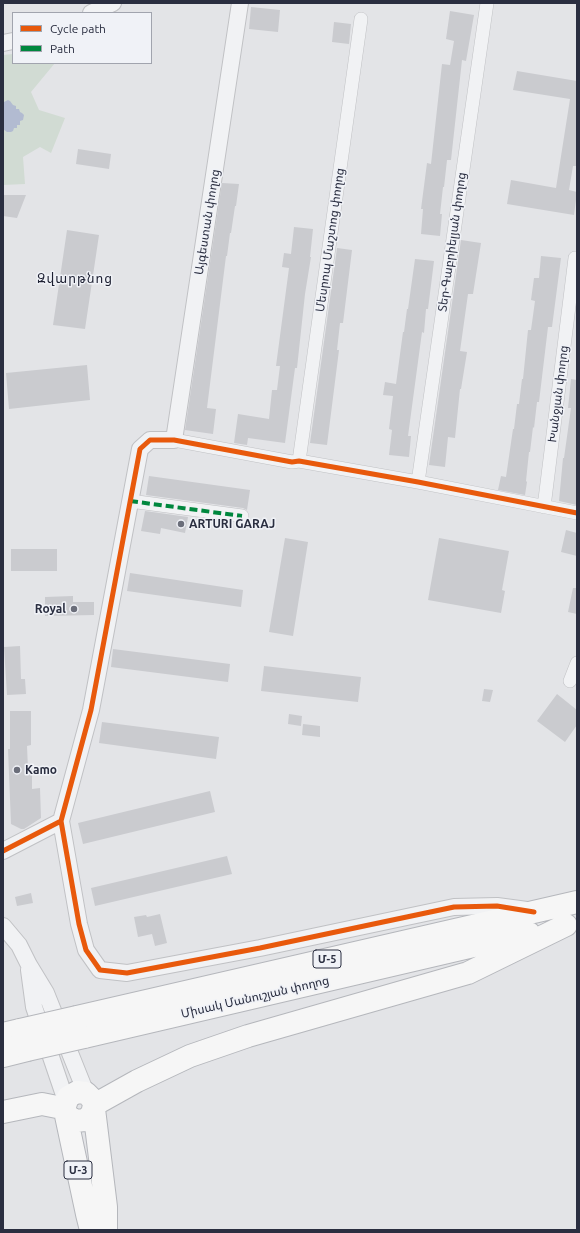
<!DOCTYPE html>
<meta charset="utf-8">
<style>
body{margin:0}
#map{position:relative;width:580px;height:1233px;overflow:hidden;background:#e3e4e7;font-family:Ubuntu,sans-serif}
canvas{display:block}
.frame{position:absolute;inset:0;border:4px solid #2a2e40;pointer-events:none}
.legend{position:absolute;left:12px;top:12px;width:140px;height:52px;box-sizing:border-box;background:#f0f2f7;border:1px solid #a1a4ae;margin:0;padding:5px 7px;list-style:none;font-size:12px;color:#2a2e40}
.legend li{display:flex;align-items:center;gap:8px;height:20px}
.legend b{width:20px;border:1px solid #a1a4ae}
</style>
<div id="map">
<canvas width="580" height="1233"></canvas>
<div class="frame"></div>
<ul class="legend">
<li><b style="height:5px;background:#e8590c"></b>Cycle path</li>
<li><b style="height:5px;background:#00873e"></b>Path</li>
</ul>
</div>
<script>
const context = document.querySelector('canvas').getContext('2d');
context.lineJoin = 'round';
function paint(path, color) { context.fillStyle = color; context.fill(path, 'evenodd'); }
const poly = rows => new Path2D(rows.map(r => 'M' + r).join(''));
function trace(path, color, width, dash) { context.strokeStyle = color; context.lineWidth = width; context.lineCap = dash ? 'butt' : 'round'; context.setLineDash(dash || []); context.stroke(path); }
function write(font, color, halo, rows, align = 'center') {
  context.font = font + ' Ubuntu,"Noto Sans Armenian",sans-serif'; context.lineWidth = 3; context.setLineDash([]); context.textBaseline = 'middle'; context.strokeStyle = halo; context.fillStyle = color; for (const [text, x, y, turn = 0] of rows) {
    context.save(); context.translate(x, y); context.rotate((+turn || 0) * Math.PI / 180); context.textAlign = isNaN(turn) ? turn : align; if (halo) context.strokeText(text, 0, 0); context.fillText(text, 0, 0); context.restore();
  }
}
paint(poly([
 [13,54,13,63,55,63,31,92,39,110,65,118,51,153,40,147,23,157,25,184,3,185,3,55]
]), '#d1dbd3');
paint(poly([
 [8,100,10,101,13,105,16,106,16,109,19,109,20,112,22,113,24,115,23,120,20,121,20,125,17,125,17,128,14,128,13,131,11,132,7,132,3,129,3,105,4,102]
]), '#b2bbd1');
paint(poly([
 [251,7,280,10,278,32,249,29],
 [450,11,474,15,466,61,462,60,451,160,447,160,444,187,443,187,440,214,442,214,440,236,421,234,423,209,421,209,427,163,431,164,442,64,450,65,454,41,446,39],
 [334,22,351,24,349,44,332,42],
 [517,71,577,81,577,166,573,166,569,190,577,192,574,215,507,204,511,180,556,188,570,99,513,90],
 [78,149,111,154,109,169,76,164],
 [222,183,239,184,236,206,235,206,231,233,230,233,227,256,226,256,207,408,216,409,213,434,185,430],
 [3,195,26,195,17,218,3,216],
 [294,227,313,229,310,257,311,257,305,294,297,368,295,368,285,443,248,438,247,445,234,443,238,414,269,419,272,390,277,390,280,366,276,366,289,268,282,267,284,253,291,254],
 [67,230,99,235,85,329,53,325],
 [461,240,481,243,473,294,468,294,460,351,467,352,461,389,460,389,455,438,448,437,445,467,429,465],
 [337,248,352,250,343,323,340,323,337,350,339,350,327,445,310,443],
 [541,256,561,258,552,327,548,327,539,402,537,402,534,428,533,427,530,452,529,452,526,481,527,482,525,495,498,490,501,476,506,477,513,429,514,429,517,404,519,404,522,379,523,379,528,330,531,330,535,301,531,300,534,278,539,278],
 [415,259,434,261,428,309,426,309,424,333,422,332,408,436,411,436,409,457,389,455,392,430,389,429,393,396,383,395,385,382,396,384,403,332,404,332,407,309,408,309],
 [87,365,90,400,9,409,6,373],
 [571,379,577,380,577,505,559,501,563,458,564,458,571,408,568,408],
 [149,476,250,490,247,510,243,508,146,495],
 [145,511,188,517,185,533,161,528,160,534,141,531],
 [566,530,577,533,577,556,561,552],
 [285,538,308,542,293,636,269,632],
 [439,538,509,551,502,590,505,591,501,613,428,600],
 [11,549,57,549,57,571,11,571],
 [130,573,243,590,241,607,127,591],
 [573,588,577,588,577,614,568,612],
 [73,596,73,602,94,602,94,615,45,616,45,597],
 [20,646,21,679,25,679,26,694,7,695,4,647],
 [113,649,230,664,228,682,111,667],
 [264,666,361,677,358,702,261,691],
 [484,689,493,690,490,702,482,701],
 [557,694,577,710,577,725,565,742,537,721],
 [10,711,31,711,31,745,27,746,28,769,32,769,32,789,40,788,41,818,24,829,21,829,11,824,8,749,10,749],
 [289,714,302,716,301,726,288,724],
 [102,722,219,737,216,759,99,743],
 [303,724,320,726,320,737,302,735],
 [210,791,215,812,83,844,78,823],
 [227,856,232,874,95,906,91,888],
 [31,893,33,903,17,906,15,897],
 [160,914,167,943,155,946,152,934,138,937,134,917,146,915,147,917]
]), '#cacbcf');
const minor = poly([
 [174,440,292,462,299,461,418,482,577,513],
 [299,461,361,19],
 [418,482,487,3],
 [130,501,242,516],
 [544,507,575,258],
 [570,681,577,663]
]);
const tertiary = poly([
 [91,13,113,3],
 [3,43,13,41],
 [61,821,79,924,86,950,100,970,127,973,260,948,454,907,497,906,527,910],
 [3,851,61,821,91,710,140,449,150,440,174,440,240,3],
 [3,926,19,945,29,965,46,993,86,1093],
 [29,970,34,1007,66,1101]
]);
const trunk = poly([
 [77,1017,577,902],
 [3,1034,20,1030],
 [84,1037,529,933],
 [3,1056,27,1050],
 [94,1105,137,1081,190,1056,248,1036,468,973,566,925],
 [94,1109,106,1207,106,1230],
 [65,1111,67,1115,75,1121,85,1120,92,1114,94,1105,93,1100,86,1093,77,1092,68,1097,65,1106,65,1111,87,1214,91,1230],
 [3,1112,42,1104,57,1107,65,1106]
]);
trace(minor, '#c0c1c4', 14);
trace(tertiary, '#c0c1c4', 18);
trace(trunk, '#b5b7bc', 24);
trace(minor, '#f1f2f4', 13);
trace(tertiary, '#f1f2f4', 16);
trace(trunk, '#f6f6f6', 22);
const trunkBridge = poly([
 [20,1030,77,1017],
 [27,1050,84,1037]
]);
trace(trunkBridge, '#b5b7bc', 24, []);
trace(trunkBridge, '#f6f6f6', 22);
trace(poly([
 [130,501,242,516]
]), '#00873e', 4, [8, 4]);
trace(poly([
 [61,821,79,924,86,950,100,970,127,973,260,948,454,907,497,906,534,912],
 [3,851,61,821,91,710,140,449,150,440,174,440,292,462,299,461,418,482,577,513]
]), '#e8590c', 5);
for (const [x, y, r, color] of [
 [181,524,4,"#6b6e7a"],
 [74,609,4,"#6b6e7a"],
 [17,770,4,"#6b6e7a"]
]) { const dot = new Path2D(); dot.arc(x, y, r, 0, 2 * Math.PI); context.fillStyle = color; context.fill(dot); trace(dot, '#f0f2f7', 1.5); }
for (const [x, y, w] of [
 [327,959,28],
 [78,1170,28]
]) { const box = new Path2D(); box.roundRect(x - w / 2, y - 9, w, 18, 3); context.fillStyle = '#f0f2f7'; context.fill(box); trace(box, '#2a2e40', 1); }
write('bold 11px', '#2a2e40', null, [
 ["Մ-5",327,959],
 ["Մ-3",78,1170]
]);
write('12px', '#2a2e40', '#f0f2f7', [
 ["Այգեստան փողոց",207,222,-81],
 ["Մեսրոպ Մաշտոց փողոց",330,240,-82],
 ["Տեր-Գաբրիելյան փողոց",452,242,-82],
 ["Խանջյան փողոց",558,394,-83],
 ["Միսակ Մանուշյան փողոց",255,997,-13]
]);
write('bold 12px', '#2a2e40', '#f0f2f7', [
 ["ARTURI GARAJ",189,524],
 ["Royal",66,609,"right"],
 ["Kamo",25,770]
], 'left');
context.letterSpacing = '1px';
write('13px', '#1c1f31', '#f0f2f7', [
 ["Զվարթնոց",75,279]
]);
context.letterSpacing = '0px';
</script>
